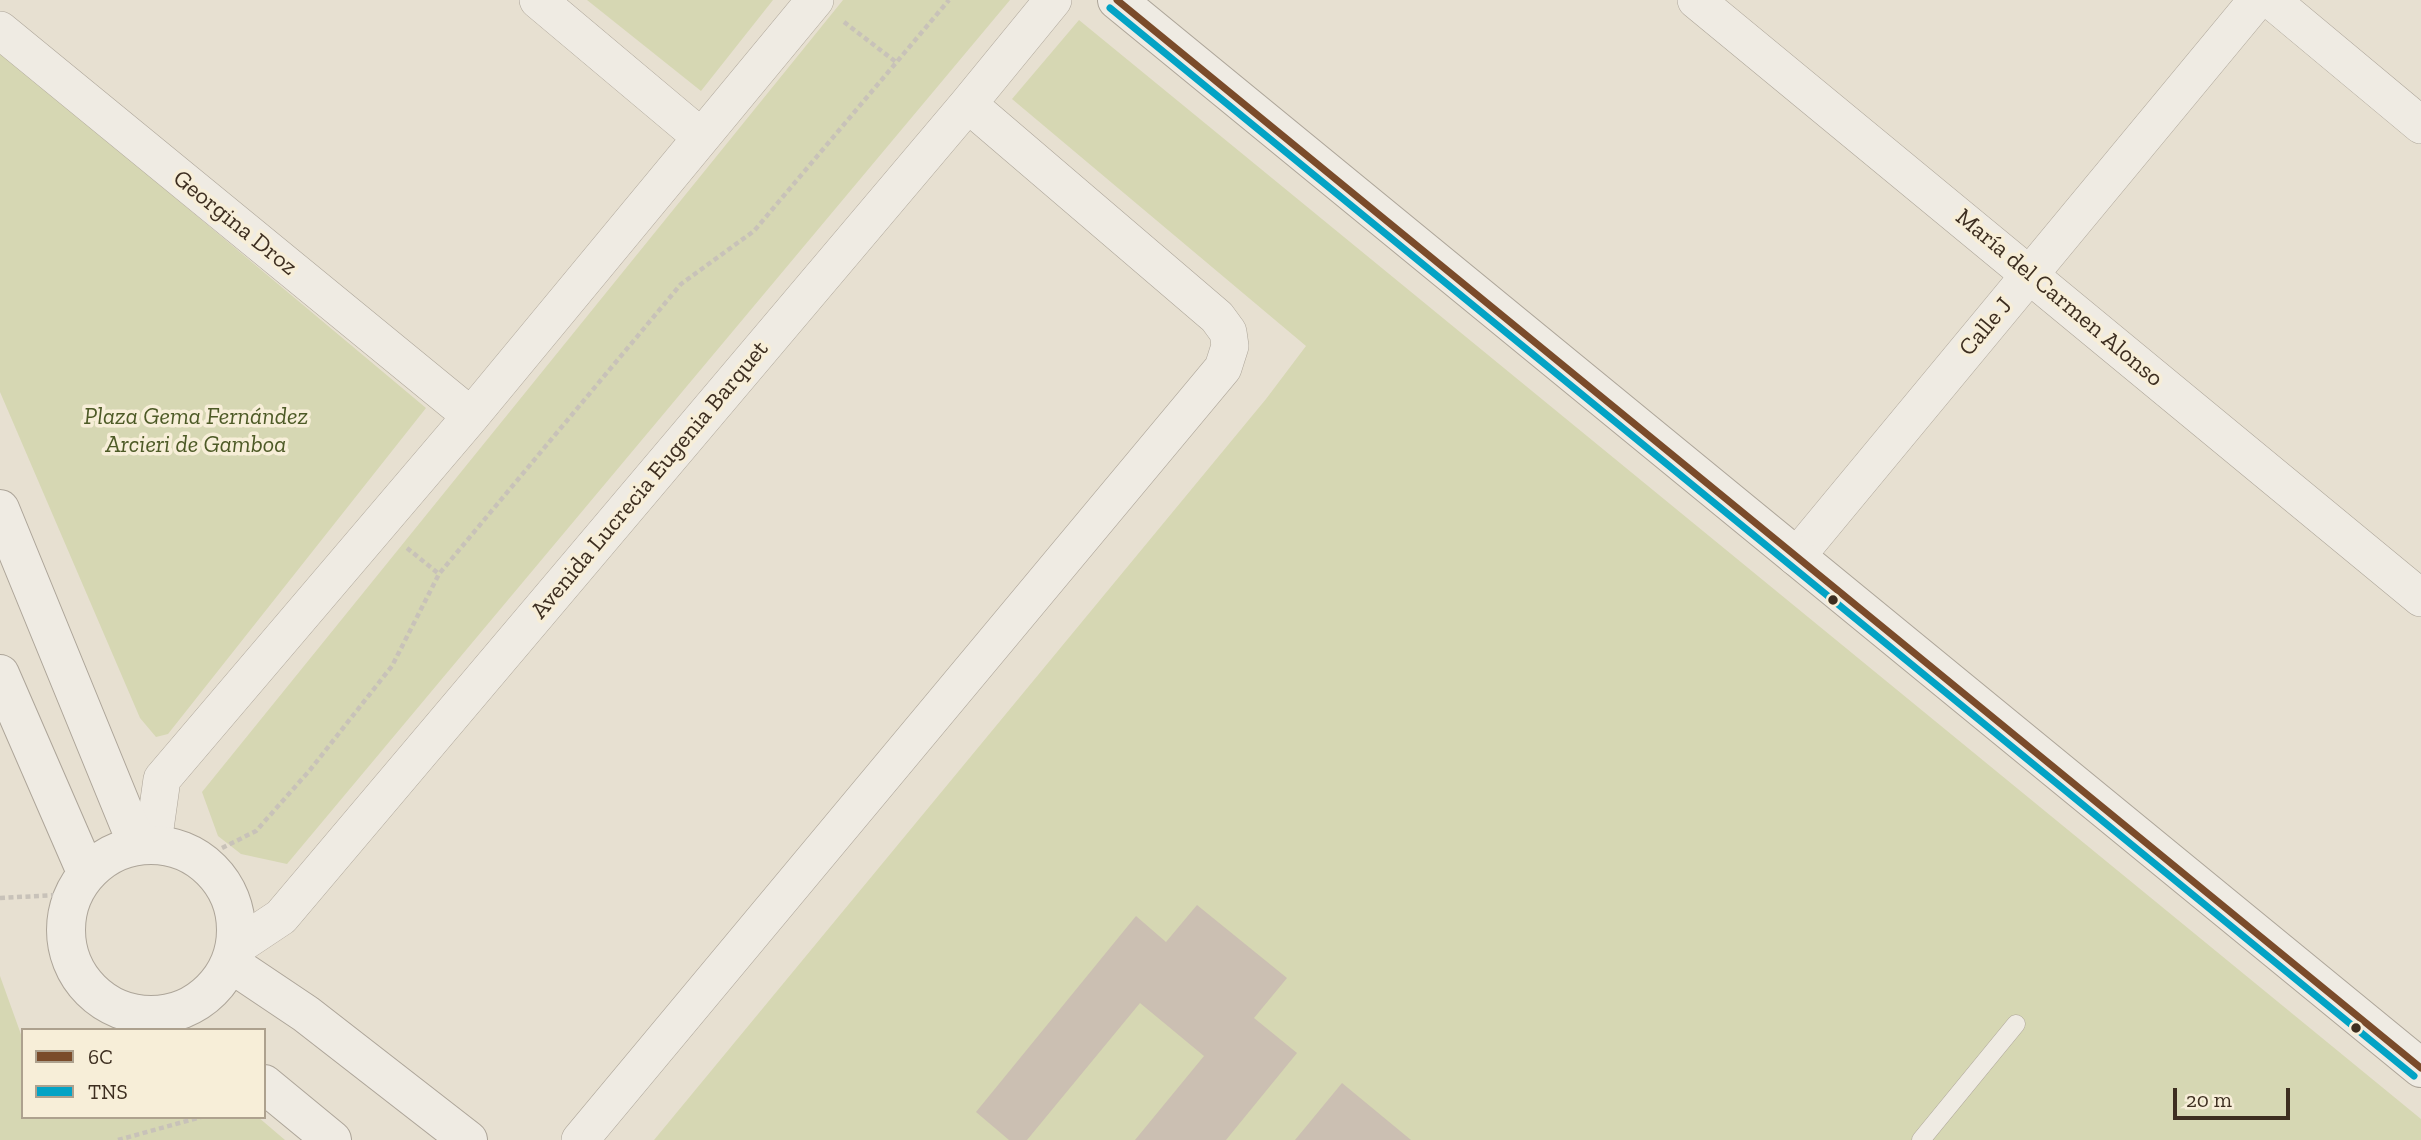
<!DOCTYPE html>
<meta charset="utf-8">
<style>
body{margin:0}
#map{position:relative;width:2421px;height:1140px;overflow:hidden;background:#e7e0d1;font-family:"Zilla Slab",serif}
canvas{display:block}
.legend{position:absolute;left:21px;top:1028px;width:245px;height:91px;box-sizing:border-box;background:#f7eed8;border:2px solid #ada18e;margin:0;padding:9px 12px;list-style:none;font-size:21px;color:#3d2e20}
.legend li{display:flex;align-items:center;gap:14px;height:35px}
.legend b{width:35px;border:2px solid #ada18e}
.scale{position:absolute;left:2173px;top:1088px;width:117px;height:32px;box-sizing:border-box;border:4px solid #3d2e20;border-top:0;padding-left:9px;font-size:21px;line-height:24px;white-space:nowrap;color:#3d2e20;-webkit-text-stroke:5px #f7eed8;paint-order:stroke}
</style>
<div id="map">
<canvas width="2421" height="1140"></canvas>
<ul class="legend">
<li><b style="height:9px;background:#7a4b2a"></b>6C</li>
<li><b style="height:9px;background:#03a3c5"></b>TNS</li>
</ul>
<div class="scale">20 m</div>
</div>
<script>
const context = document.querySelector('canvas').getContext('2d');
context.lineJoin = 'round';
function paint(path, color) { context.fillStyle = color; context.fill(path, 'evenodd'); }
const poly = rows => new Path2D(rows.map(r => 'M' + r).join(''));
function trace(path, color, width, dash) { context.strokeStyle = color; context.lineWidth = width; context.lineCap = dash ? 'butt' : 'round'; context.setLineDash(dash || []); context.stroke(path); }
function write(font, color, halo, rows, align = 'center') {
  context.font = font + ' "Zilla Slab",serif'; context.lineWidth = 7; context.setLineDash([]); context.textBaseline = 'middle'; context.strokeStyle = halo; context.fillStyle = color; for (const [text, x, y, turn = 0] of rows) {
    context.save(); context.translate(x, y); context.rotate((+turn || 0) * Math.PI / 180); context.textAlign = isNaN(turn) ? turn : align; if (halo) context.strokeText(text, 0, 0); context.fillText(text, 0, 0); context.restore();
  }
}
paint(poly([
 [587,0,773,0,701,91],
 [843,0,1010,0,287,864,241,854,218,836,202,792],
 [1079,20,2421,1119,2421,1140,654,1140,1266,399,1306,346,1012,99],
 [0,51,426,408,168,734,156,737,140,718,0,392],
 [0,976,23,1040,23,1117,258,1117,285,1140,0,1140]
]), '#d6d7b3');
paint(poly([
 [1197,905,1287,978,1254,1018,1297,1053,1226,1140,1135,1140,1204,1056,1140,1003,1027,1140,1009,1140,976,1112,1136,916,1166,942],
 [1342,1083,1411,1140,1295,1140]
]), '#cbbfb2');
const service = poly([
 [1921,1140,2016,1024]
]);
const minor = poly([
 [538,0,701,137],
 [1696,0,2421,598],
 [2271,0,2421,125],
 [0,30,471,416],
 [1796,557,2257,0],
 [153,843,162,779,471,416,815,0],
 [236,947,281,917,968,104,1053,0],
 [580,1140,1223,368,1230,346,1228,332,1217,317,968,104]
]);
const tertiary = poly([
 [1117,0,2421,1068],
 [0,509,137,844],
 [0,674,86,872],
 '66 930a85 85 0 1 1 170 0a85 85 0 1 1-170 0Z',
 [230,963,306,1014,468,1140],
 [264,1084,332,1140]
]);
trace(service, '#ada599', 19);
trace(minor, '#ada599', 38);
trace(tertiary, '#ada599', 40);
trace(poly([
 [844,22,896,62],
 [407,548,439,574],
 [222,848,256,831,310,770,392,666,439,574,681,284,754,231,949,0],
 [0,898,57,895],
 [118,1140,201,1117]
]), '#c8c2b9', 4.5, [5, 3.5]);
trace(service, '#efebe3', 18);
trace(minor, '#efebe3', 37);
trace(tertiary, '#efebe3', 38);
trace(poly([
 [1117,0,2421,1068]
]), '#7a4b2a', 7);
trace(poly([
 [1110,8,2414,1076]
]), '#03a3c5', 7);
for (const [x, y, r, color] of [
 [1833,600,6,"#3d2e20"],
 [2356,1028,6,"#3d2e20"]
]) { const dot = new Path2D(); dot.arc(x, y, r, 0, 2 * Math.PI); context.fillStyle = color; context.fill(dot); trace(dot, '#f7eed8', 2.5); }
write('24px', '#3d2e20', '#f7eed8', [
 ["Georgina Droz",235,223,39],
 ["María del Carmen Alonso",2059,298,40],
 ["Calle J",1986,327,-50],
 ["Avenida Lucrecia Eugenia Barquet",650,480,-50]
]);
write('italic 24px', '#4d5a26', '#f7eed8', [
 ["Plaza Gema Fernández",196,417],
 ["Arcieri de Gamboa",196,445]
]);
</script>
